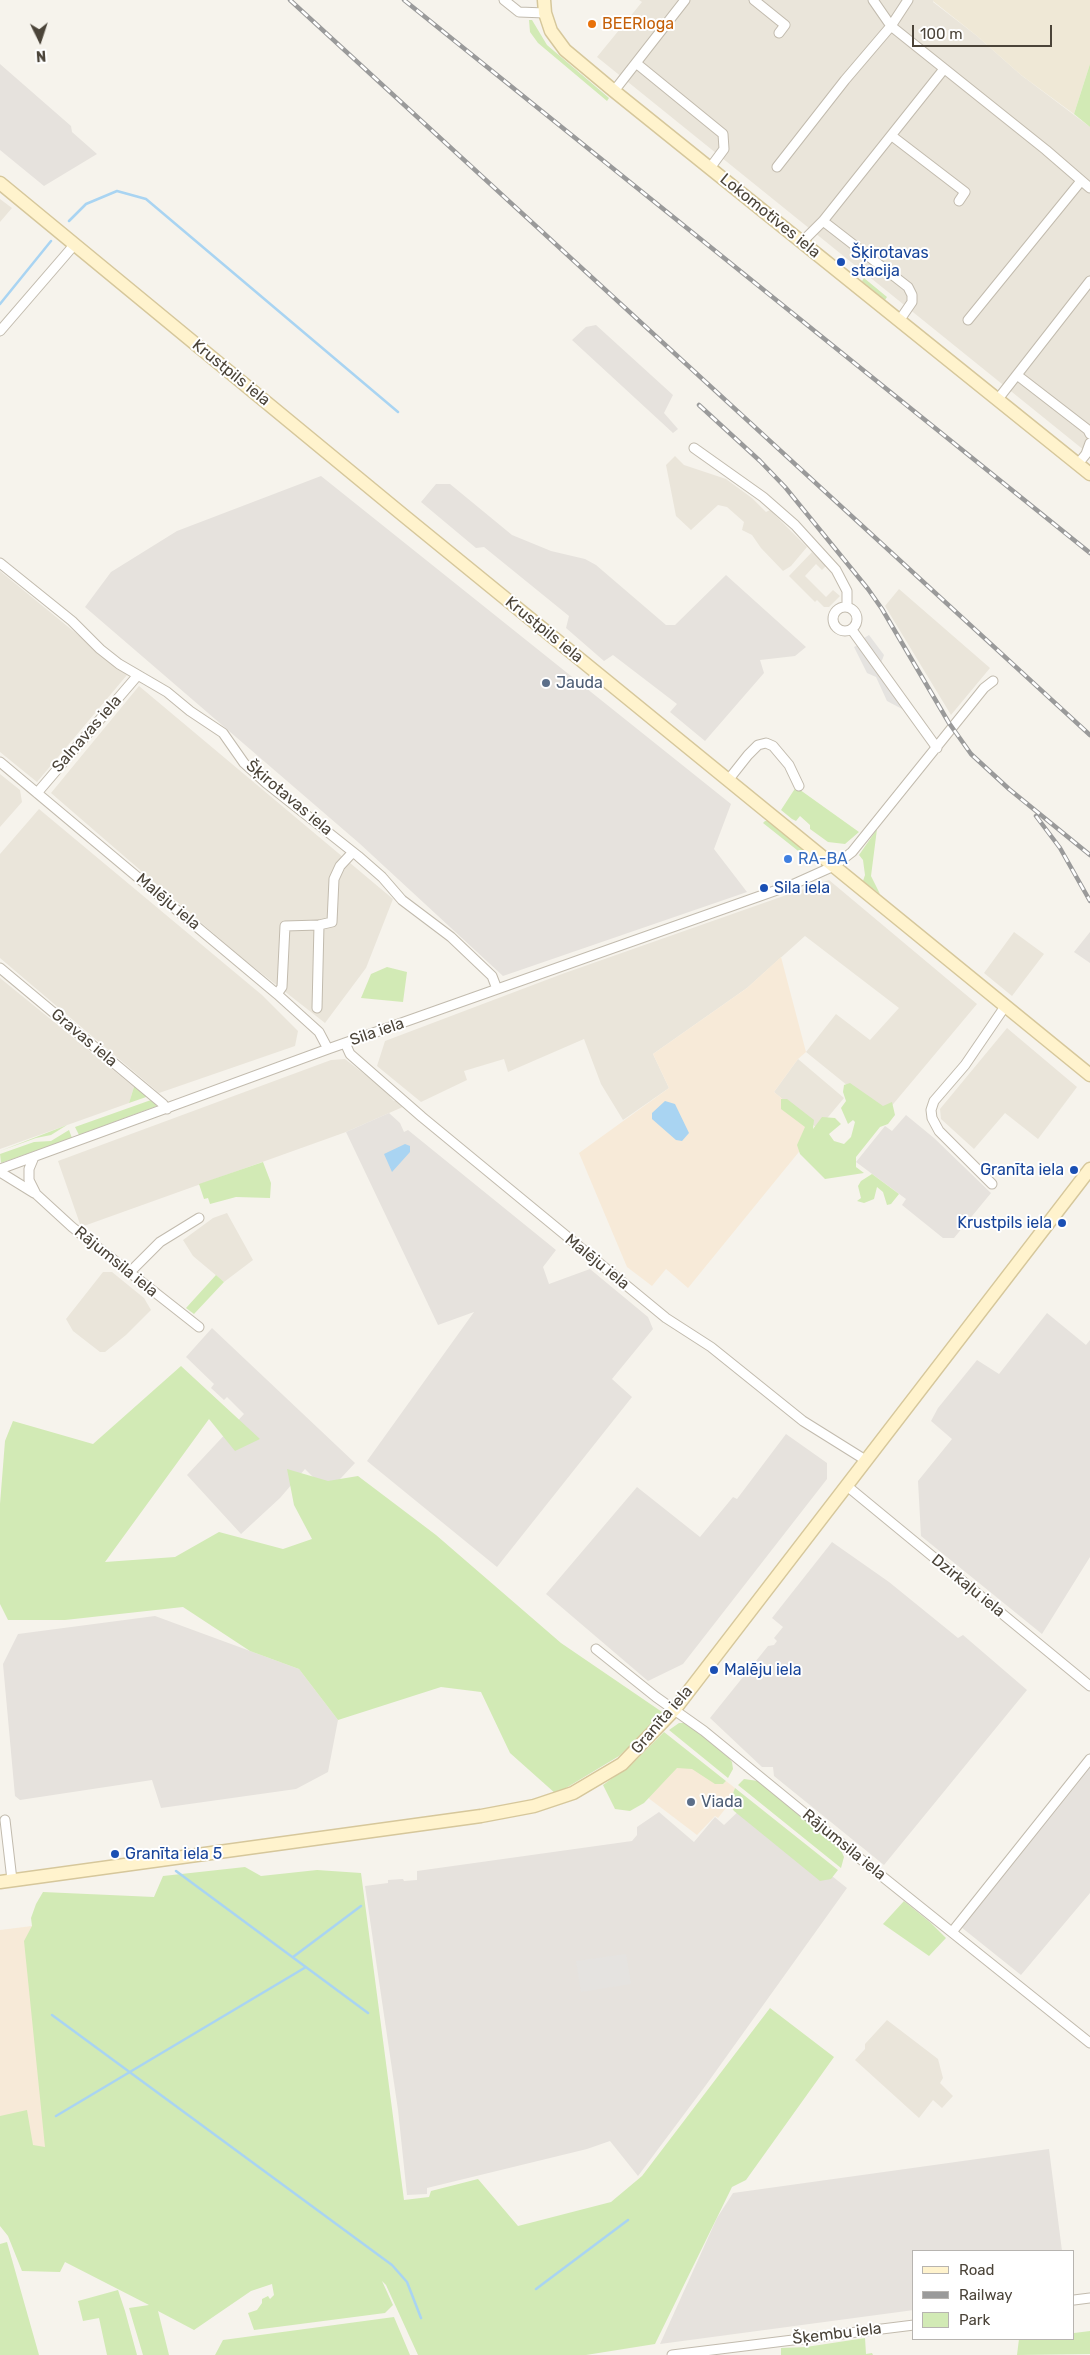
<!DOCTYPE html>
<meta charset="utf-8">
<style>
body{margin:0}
#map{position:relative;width:1090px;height:2355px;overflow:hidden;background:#f6f3ec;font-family:Rubik,sans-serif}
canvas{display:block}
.legend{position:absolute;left:912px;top:2250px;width:162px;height:90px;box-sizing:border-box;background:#fff;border:1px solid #b7b4b0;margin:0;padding:6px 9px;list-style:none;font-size:15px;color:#4b4439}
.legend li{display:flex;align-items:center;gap:10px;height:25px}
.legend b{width:25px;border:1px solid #b7b4b0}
.north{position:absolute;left:15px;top:15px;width:50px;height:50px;-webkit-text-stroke:4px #fff;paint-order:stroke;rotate:176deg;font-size:14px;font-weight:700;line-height:20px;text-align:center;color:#4b4439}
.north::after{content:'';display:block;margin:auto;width:18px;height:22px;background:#4b4439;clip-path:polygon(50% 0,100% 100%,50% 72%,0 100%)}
.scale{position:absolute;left:912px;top:25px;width:140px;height:22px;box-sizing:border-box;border:2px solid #4b4439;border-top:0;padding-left:6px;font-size:15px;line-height:18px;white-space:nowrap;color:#4b4439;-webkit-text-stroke:4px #fff;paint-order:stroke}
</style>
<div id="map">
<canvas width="1090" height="2355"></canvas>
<ul class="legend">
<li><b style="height:6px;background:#fff3cd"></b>Road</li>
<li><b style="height:6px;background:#9a9a9a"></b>Railway</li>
<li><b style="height:14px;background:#d2eab5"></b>Park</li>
</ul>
<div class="north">N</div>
<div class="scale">100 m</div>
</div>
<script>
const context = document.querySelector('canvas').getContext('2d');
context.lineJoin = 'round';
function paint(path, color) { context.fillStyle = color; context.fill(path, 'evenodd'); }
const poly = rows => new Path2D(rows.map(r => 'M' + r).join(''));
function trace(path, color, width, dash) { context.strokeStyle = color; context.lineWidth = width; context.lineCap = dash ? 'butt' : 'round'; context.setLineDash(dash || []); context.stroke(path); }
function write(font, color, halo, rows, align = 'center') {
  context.font = font + ' Rubik,sans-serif'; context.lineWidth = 4; context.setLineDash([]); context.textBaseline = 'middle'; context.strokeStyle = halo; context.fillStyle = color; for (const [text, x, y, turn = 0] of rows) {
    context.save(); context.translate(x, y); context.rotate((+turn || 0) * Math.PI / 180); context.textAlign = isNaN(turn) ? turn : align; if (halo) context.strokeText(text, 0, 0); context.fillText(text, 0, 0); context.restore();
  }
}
paint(poly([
 [639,0,934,0,933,2,977,36,1021,75,1090,127,1090,455,597,57,642,2],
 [0,199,12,208,0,222],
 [675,456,684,465,726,479,752,498,766,512,770,510,807,547,791,566,783,571,761,548,752,535,742,530,744,522,727,507,718,505,691,530,676,516,666,465],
 [812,552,826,566,822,570,816,564,805,576,826,597,833,590,840,596,829,607,824,607,817,600,815,602,789,576],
 [0,571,127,675,37,782,0,752],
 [899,589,990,668,951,715,885,606],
 [139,686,393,899,366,968,325,1023,242,958,51,793],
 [0,774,20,790,22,802,0,827],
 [39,809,262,995,298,1031,295,1046,159,1093,0,958,0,854],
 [829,880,977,1004,884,1115,806,1052,836,1014,870,1040,899,1008,805,936,747,988,653,1054,669,1088,623,1120,601,1084,584,1039,508,1072,504,1059,464,1071,467,1080,421,1102,377,1066,385,1041,562,974],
 [1014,932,1044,954,1012,996,984,973],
 [0,978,134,1087,129,1103,0,1149],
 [1007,1028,1077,1087,1038,1139,1005,1113,974,1149,941,1119,940,1109],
 [345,1059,390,1094,390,1097,394,1101,398,1100,405,1106,346,1132,81,1227,58,1161,331,1060],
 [798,1059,844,1098,818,1129,774,1092],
 [227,1213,253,1260,224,1282,193,1256,183,1240,213,1218],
 [103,1272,112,1272,144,1298,151,1310,126,1335,105,1352,100,1352,73,1331,66,1319],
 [887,2020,938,2059,943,2078,940,2083,953,2096,942,2108,933,2100,919,2118,855,2060,865,2049,865,2044]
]), '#eae5da');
paint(poly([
 [781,957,806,1052,798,1059,774,1092,806,1118,807,1142,688,1288,666,1269,652,1286,627,1267,579,1153,669,1088,653,1054,747,988],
 [691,1766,723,1784,726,1781,735,1788,729,1804,718,1818,715,1816,697,1835,647,1797,676,1767],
 [32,1926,56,2154,0,2161,0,1930]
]), '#f7ead8');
paint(poly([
 [0,64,71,126,72,132,97,154,44,186,0,150],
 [596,325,673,395,664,413,678,429,673,433,572,340,586,327],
 [321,476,731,804,714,849,747,892,503,976,359,843,85,607,111,572,177,531],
 [436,484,450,484,512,535,551,551,585,559,596,565,666,625,675,625,726,575,806,647,795,656,760,660,764,673,705,741,670,712,677,704,613,655,604,661,566,628,569,616,484,547,476,548,421,502],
 [1090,932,1090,963,1074,952],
 [389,1113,400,1123,404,1132,408,1130,556,1250,543,1267,549,1284,590,1269,648,1317,653,1329,612,1379,632,1397,497,1567,367,1461,474,1312,438,1325,346,1132],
 [906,1115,934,1138,991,1193,954,1238,943,1238,902,1205,906,1199,856,1162,885,1126,892,1131],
 [1047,1313,1086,1345,1090,1340,1090,1557,1042,1634,921,1536,918,1481,952,1439,931,1421,938,1408,977,1360,999,1374],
 [212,1328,355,1463,328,1492,305,1469,280,1498,241,1534,187,1475,244,1414,227,1397,224,1400,211,1388,214,1384,186,1357],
 [786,1434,827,1463,827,1479,683,1664,648,1681,546,1594,637,1487,700,1537,733,1497,737,1499],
 [832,1542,889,1582,958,1638,963,1635,1027,1690,884,1865,774,1776,773,1767,762,1767,710,1718,768,1646,774,1645,777,1641,774,1638,783,1627,772,1618],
 [155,1616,299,1669,338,1720,328,1772,296,1789,161,1808,152,1780,20,1800,15,1796,3,1664,18,1634],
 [1090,1766,1090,1893,1021,1975,961,1927],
 [744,1806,847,1888,706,2085,638,2176,610,2141,587,2149,427,2188,427,2194,407,2195,398,2110,365,1886,388,1883,388,1880,403,1879,404,1881,417,1880,417,1871,632,1841,637,1835,637,1827,659,1812,694,1842,715,1817,724,1825],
 [1049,2149,1062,2251,914,2251,914,2310,660,2344,717,2218,733,2193]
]), '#e6e2dd');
paint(poly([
 [934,0,1090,0,1090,64,1074,114,1021,75,977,36,933,1]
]), '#efe8d6');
paint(poly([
 [529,20,532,20,547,45,609,98,607,101,538,43,530,32],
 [1090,64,1090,127,1074,114],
 [864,278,887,297,885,300,862,281],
 [796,787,859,832,845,844,828,842,810,829,810,825,800,816,796,821,792,819,781,810],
 [765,821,770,821,804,849,805,853,802,854,763,823],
 [877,829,871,876,880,894,863,881,865,875,863,860,859,855],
 [387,967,407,972,403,1002,361,998,371,974],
 [850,1083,883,1106,892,1102,895,1115,888,1124,880,1127,856,1157,856,1167,864,1173,825,1179,800,1154,797,1145,805,1127,781,1109,781,1099,787,1099,814,1120,813,1129,822,1117,835,1118,841,1124,829,1134,834,1141,844,1144,851,1137,855,1122,853,1120,848,1124,841,1108,846,1101,843,1092,844,1085],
 [136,1085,149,1096,129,1103,134,1087],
 [151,1100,157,1106,79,1135,75,1127],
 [67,1125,51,1135,36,1138,0,1151],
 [69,1130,72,1138,1,1163,0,1154,34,1142,51,1141],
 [263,1162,271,1183,270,1198,236,1197,210,1204,208,1198,204,1199,199,1184],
 [872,1174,899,1194,891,1204,887,1205,883,1192,877,1187,874,1199,864,1203,857,1201,861,1198,858,1186,861,1181],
 [216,1275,224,1282,194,1314,186,1308],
 [181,1366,260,1439,235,1451,209,1419,105,1562,175,1557,219,1532,283,1549,312,1539,294,1505,287,1469,328,1481,358,1476,436,1535,561,1643,665,1714,619,1756,556,1794,510,1753,481,1692,441,1687,338,1720,299,1669,250,1651,183,1607,65,1620,8,1620,0,1604,0,1504,5,1441,13,1421,93,1444],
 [679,1723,687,1723,729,1758,732,1762,733,1769,728,1778,669,1730],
 [664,1732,726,1781,723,1784,715,1784,692,1769,677,1768,644,1803,630,1811,615,1809,603,1785,633,1763],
 [744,1779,758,1781,840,1848,844,1857,841,1868,738,1785],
 [735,1788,838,1870,831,1879,820,1881,734,1811,729,1804],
 [245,1867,261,1876,317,1870,361,1873,404,2200,429,2197,431,2191,478,2179,518,2226,611,2202,642,2176,770,2008,834,2057,746,2180,732,2187,655,2344,586,2355,418,2355,386,2285,382,2281,393,2305,385,2313,254,2330,248,2313,257,2310,262,2303,262,2299,268,2296,270,2299,274,2295,272,2284,251,2291,194,2330,158,2311,169,2355,143,2355,129,2308,149,2305,65,2262,60,2272,22,2271,8,2236,0,2226,0,2116,27,2110,33,2145,45,2147,24,1941,32,1926,31,1918,36,1904,43,1892,154,1897,163,1876],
 [904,1901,931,1923,946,1938,929,1956,883,1924],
 [7,2242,39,2355,0,2355,0,2244],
 [118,2290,125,2311,137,2355,107,2355,99,2318,83,2321,78,2301],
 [394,2317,410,2355,215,2355,223,2340],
 [1090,2331,1090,2354,1017,2355,1019,2339,1074,2339,1074,2333],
 [865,2338,866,2354,872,2353,873,2355,781,2355,781,2348,806,2347]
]), '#d2eab5');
paint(poly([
 [869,635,884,655,881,663,864,638],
 [858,645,904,710,887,701,876,677,867,673,854,647],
 [626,1954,631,1984,581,1992,576,1961]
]), '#e5e3e0');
paint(poly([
 [665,1101,675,1104,689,1133,682,1141,676,1140,652,1119,652,1113],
 [405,1144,410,1146,410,1152,392,1172,384,1154]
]), '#a9d4f2');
trace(poly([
 [69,221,86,204,117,191,146,199,398,412],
 [0,304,51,241],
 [176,1871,368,2013],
 [293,1957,361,1906],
 [52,2015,392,2265,407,2282,421,2318],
 [56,2116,306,1967],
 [536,2289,628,2220]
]), '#a9d4f2', 2.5);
const street = poly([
 [504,0,519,12,545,13],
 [754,0,785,25,779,33],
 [873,0,891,26,1046,150,1090,188],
 [636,63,723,134,724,149,710,168],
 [614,91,685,0],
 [892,136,965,192,959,201],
 [777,167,845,80,891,26,908,0],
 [823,221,908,287,912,295,912,302,899,321],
 [802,242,823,221,944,69],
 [968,320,1081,181],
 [0,331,75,244],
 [1017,375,1088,430,1090,434],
 [998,399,1090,281],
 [694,448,763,497,795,525,836,570,847,591,847,607],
 [1078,464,1086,454,1090,443],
 [0,563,72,621,100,649,119,664,167,692,190,711,223,733,244,763,266,783,358,856,382,877,402,900,451,937,492,976,497,989],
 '833 619a12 12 0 1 1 24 0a12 12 0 1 1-24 0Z',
 [852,630,937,748],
 [0,762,277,994,319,1032,328,1049],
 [729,779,748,755,758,745,766,743,773,746,789,765,799,786],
 [37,793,138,675],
 [0,968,163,1104,167,1109],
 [277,994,282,987,285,926,319,925,332,922,334,879,340,866,353,852],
 [317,1008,319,925],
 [345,1043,350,1054,422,1117,666,1318,711,1347,803,1421,867,1461],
 [34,1157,29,1169,29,1180,36,1194,72,1227,199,1327],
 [0,1169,328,1049,794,884,834,866,852,852,984,688,993,681],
 [0,1172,34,1193],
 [992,1184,939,1131,932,1118,931,1110,934,1101,965,1065,1006,1005],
 [129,1273,160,1242,199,1218],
 [847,1486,1090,1686],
 [596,1649,656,1697,704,1731,858,1857,1090,2043],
 [5,1820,12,1880],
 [952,1932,1090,1759],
 [1074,2300,1090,2298],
 [672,2355,914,2325]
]);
const secondary = poly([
 [544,0,545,13,551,31,565,50,614,91,1090,474],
 [0,183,403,515,1090,1075],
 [0,1882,481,1816,534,1806,573,1793,622,1764,675,1709,1090,1169]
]);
trace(street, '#c2bbae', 11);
trace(secondary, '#d6c79b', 15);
trace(street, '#fff', 9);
trace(secondary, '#fff3cd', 12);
const rail = poly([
 [290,0,1090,735],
 [404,0,1090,553],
 [699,405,760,461,785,487,868,589,882,609,949,723,971,754,1009,789,1090,855],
 [1036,816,1060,848,1090,901]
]);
trace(rail, '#9a9a9a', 4.5);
trace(rail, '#fff', 2.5, [8]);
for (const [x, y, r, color] of [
 [592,24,5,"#e8710a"],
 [841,262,5,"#1a4fb4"],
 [546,683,5,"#5c6f8a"],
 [788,859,5,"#3f7fe0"],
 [764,888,5,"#1a4fb4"],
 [1074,1170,5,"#1a4fb4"],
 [1062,1223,5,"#1a4fb4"],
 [714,1670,5,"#1a4fb4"],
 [691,1802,5,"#5c6f8a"],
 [115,1854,5,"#1a4fb4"]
]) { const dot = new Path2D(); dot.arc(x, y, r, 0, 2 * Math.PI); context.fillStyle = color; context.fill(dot); trace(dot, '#fff', 2); }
write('16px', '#c56008', '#fff', [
 ["BEERloga",602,24]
], 'left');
write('16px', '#4b4439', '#fff', [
 ["Lokomotīves iela",770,216,39],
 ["Krustpils iela",231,373,39],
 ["Krustpils iela",544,630,39],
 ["Salnavas iela",87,734,-49],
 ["Šķirotavas iela",289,798,40],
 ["Malēju iela",168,902,40],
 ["Sila iela",377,1032,-19],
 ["Gravas iela",84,1038,40],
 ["Rājumsila iela",116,1262,39],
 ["Malēju iela",597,1262,39],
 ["Dzirkaļu iela",968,1586,39],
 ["Granīta iela",662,1720,-49],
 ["Rājumsila iela",844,1845,39],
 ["Šķembu iela",837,2334,-7]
]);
write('16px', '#164399', '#fff', [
 ["Šķirotavas",851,253],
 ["stacija",851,271],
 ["Sila iela",774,888],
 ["Granīta iela",1064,1170,"right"],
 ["Krustpils iela",1052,1223,"right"],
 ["Malēju iela",724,1670],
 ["Granīta iela 5",125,1854]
], 'left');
write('16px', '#4e5e75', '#fff', [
 ["Jauda",556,683],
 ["Viada",701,1802]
], 'left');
write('16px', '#366cbe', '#fff', [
 ["RA-BA",798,859]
], 'left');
</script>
